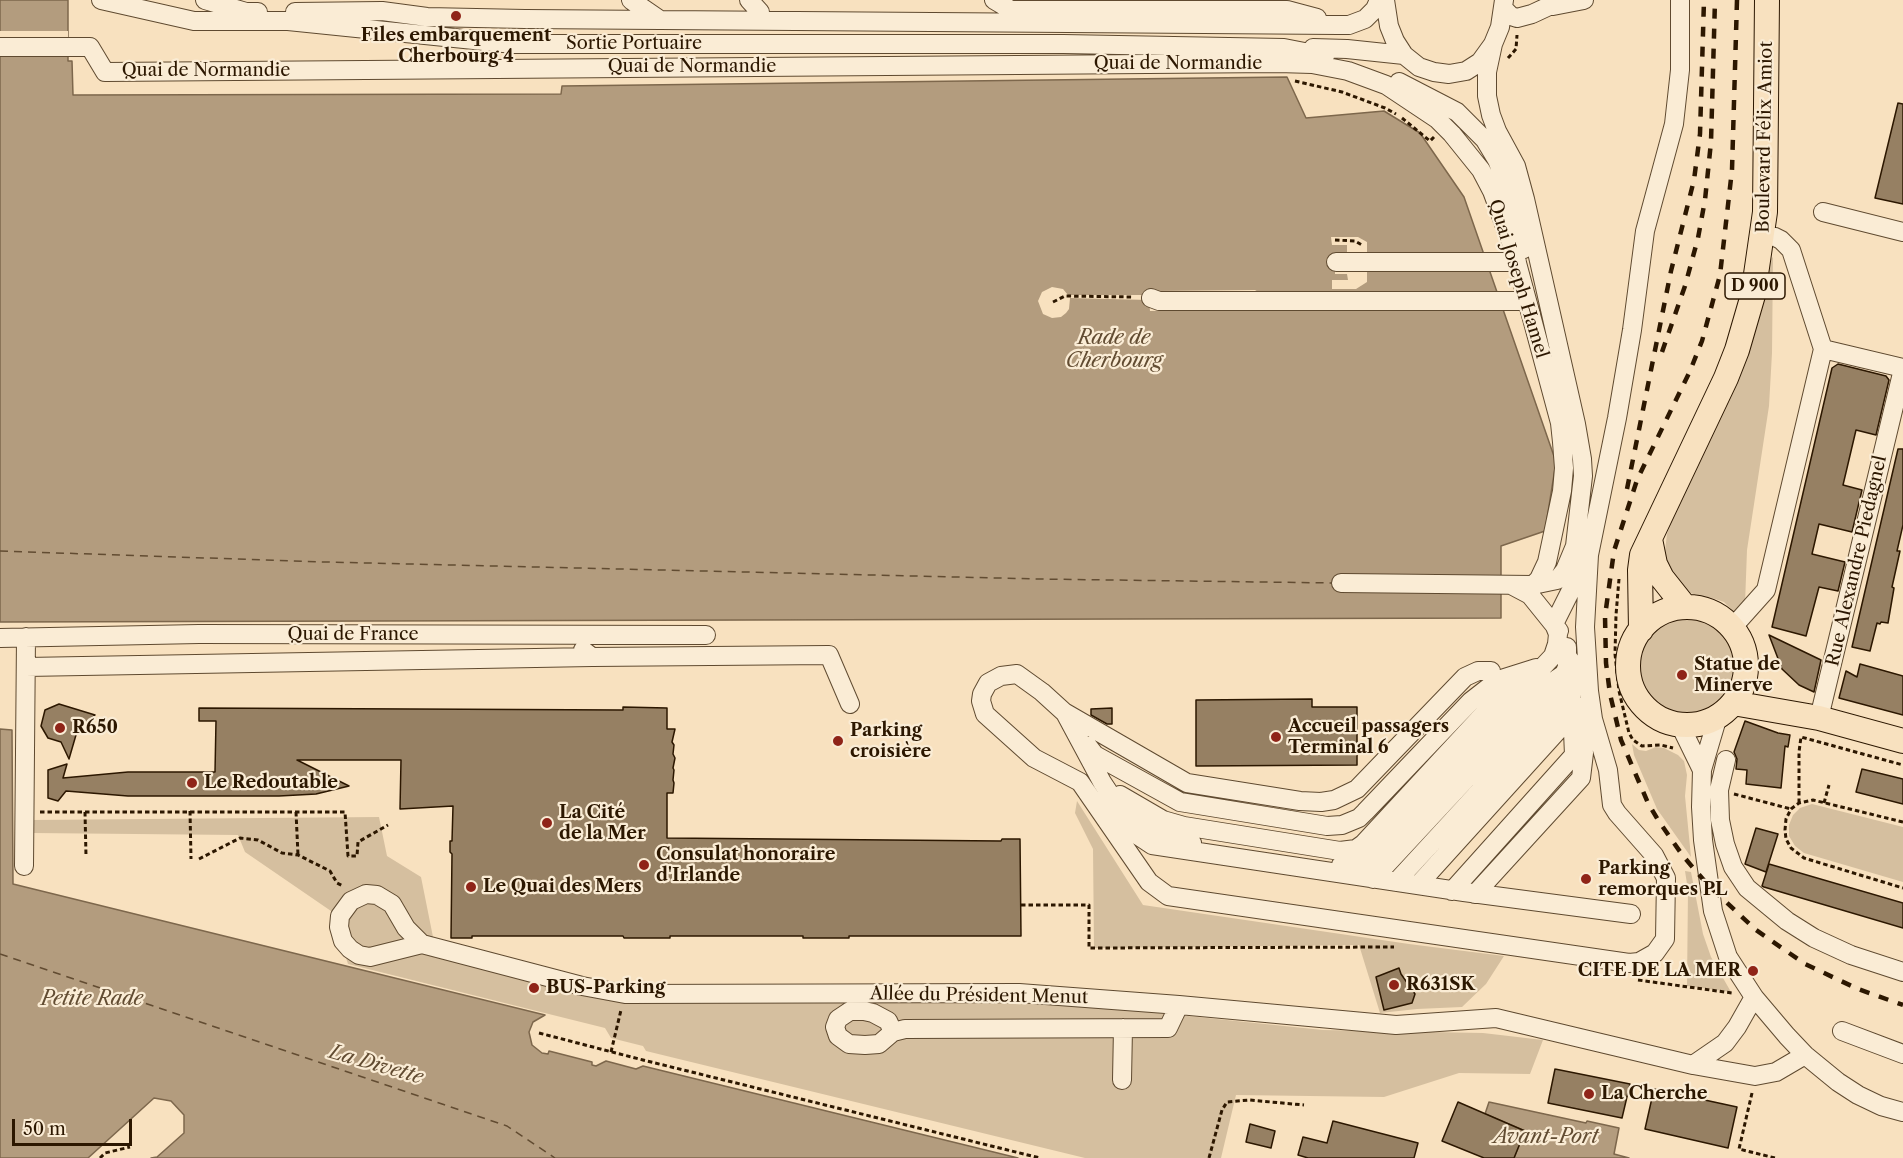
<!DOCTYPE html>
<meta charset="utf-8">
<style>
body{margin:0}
#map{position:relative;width:1903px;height:1158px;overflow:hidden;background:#f8e1bf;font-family:"Libre Caslon Text",serif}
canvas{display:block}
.scale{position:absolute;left:12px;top:1119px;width:120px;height:27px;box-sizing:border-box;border:3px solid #2c1700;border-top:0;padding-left:8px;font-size:18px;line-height:21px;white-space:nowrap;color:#2c1700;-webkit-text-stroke:4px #faecd5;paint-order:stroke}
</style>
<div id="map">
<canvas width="1903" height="1158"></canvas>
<div class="scale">50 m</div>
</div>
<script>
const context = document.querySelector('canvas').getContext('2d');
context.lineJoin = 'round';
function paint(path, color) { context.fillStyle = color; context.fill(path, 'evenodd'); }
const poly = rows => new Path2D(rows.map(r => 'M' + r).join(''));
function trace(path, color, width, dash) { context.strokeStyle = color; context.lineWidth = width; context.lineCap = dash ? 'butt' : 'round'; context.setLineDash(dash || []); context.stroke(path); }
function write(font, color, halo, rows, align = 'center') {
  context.font = font + ' "Libre Caslon Text",serif'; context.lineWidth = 4.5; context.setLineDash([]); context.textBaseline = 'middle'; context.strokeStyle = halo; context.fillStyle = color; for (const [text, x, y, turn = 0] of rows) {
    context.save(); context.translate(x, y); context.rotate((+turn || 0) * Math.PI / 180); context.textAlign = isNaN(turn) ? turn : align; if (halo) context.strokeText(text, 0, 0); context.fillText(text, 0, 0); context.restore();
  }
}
paint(poly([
 [1773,257,1772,353,1769,406,1747,550,1745,604,1737,615,1724,602,1712,598,1689,593,1669,569,1665,551,1667,534,1675,510,1769,261],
 '1639 666a48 48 0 1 1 96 0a48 48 0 1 1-96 0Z',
 [1632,744,1639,750,1646,751,1656,747,1664,748,1678,755,1684,761,1687,775,1685,796,1691,857,1657,809,1634,755],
 [1077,801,1143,905,1409,944,1504,956,1486,984,1462,1007,1417,1009,1380,1013,1359,945,1094,948,1093,849,1075,813],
 [1812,804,1903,827,1903,882,1804,853,1795,846,1789,836,1789,825,1793,815,1800,808],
 [379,817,387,856,421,877,436,952,611,998,1043,1001,1323,1030,1483,1033,1543,1040,1530,1074,1459,1073,1384,1097,1236,1095,1221,1158,1085,1158,646,1051,643,1046,611,1038,605,1028,348,964,331,911,245,852,238,835,33,833,32,820],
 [1685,871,1691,872,1703,934,1711,957,1731,992,1687,986,1688,890]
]), '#d5bf9f');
const water = poly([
 [0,0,68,0,68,61,72,61,73,95,561,94,562,86,1287,77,1306,118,1384,111,1420,133,1464,197,1556,462,1545,531,1501,546,1501,618,0,622,0,0],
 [0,729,12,730,13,884,545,1015,533,1022,529,1032,532,1045,542,1053,548,1054,549,1051,592,1062,592,1065,596,1066,606,1061,636,1069,643,1066,1018,1158,151,1158,157,1157,184,1133,184,1115,171,1101,154,1098,88,1158,0,1158,0,729],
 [1489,1102,1586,1123,1587,1121,1619,1128,1614,1154,1629,1158,1514,1158,1525,1131,1485,1114,1489,1102]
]);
paint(water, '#b39c7e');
trace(water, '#7d674c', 1.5);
paint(poly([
 [0,31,68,31,68,56,0,56],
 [1331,237,1358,237,1367,242,1367,282,1356,289,1332,289,1332,280,1348,280,1347,274,1335,274,1335,253,1347,253,1347,245,1332,245],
 [1052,287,1063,289,1068,295,1149,295,1149,292,1159,291,1255,290,1260,293,1260,306,1255,310,1150,311,1149,300,1070,298,1069,309,1066,313,1061,317,1052,318,1043,314,1038,301,1042,292]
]), '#f8e1bf');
trace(poly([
 [0,551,325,562,1039,579,1334,583],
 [0,954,507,1126,555,1158]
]), '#624c32', 1.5, [8, 6]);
const building = poly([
 [1898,103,1903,104,1903,204,1875,198,1898,103],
 [1838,364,1886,376,1889,380,1876,435,1856,430,1843,485,1862,490,1852,532,1819,524,1812,554,1845,562,1838,591,1819,587,1806,636,1772,627,1832,368,1838,364],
 [1898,449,1903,449,1903,525,1897,551,1900,551,1892,587,1894,588,1888,623,1881,622,1880,624,1877,623,1870,651,1852,647,1898,449],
 [1769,635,1821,660,1814,692,1799,685,1782,669,1769,635],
 [1860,664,1903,676,1903,715,1839,698,1846,671,1857,677,1860,664],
 [1312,699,1312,707,1357,707,1357,765,1196,766,1196,700,1312,699],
 [59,704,95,715,78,728,69,759,61,742,48,738,41,726,45,710,59,704],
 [623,707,667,708,667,729,675,729,672,742,674,745,673,754,675,758,673,768,674,770,673,780,674,783,673,793,667,793,667,838,1001,841,1002,839,1020,839,1021,936,849,936,849,938,803,938,803,936,670,936,670,938,624,938,623,936,472,936,472,938,451,938,452,854,450,852,450,841,452,841,453,806,400,809,401,760,297,760,349,786,316,794,279,796,128,796,66,791,58,801,48,798,48,770,67,764,63,778,128,772,215,772,216,721,199,721,199,708,623,710,623,707],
 [1112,708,1112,724,1107,724,1091,715,1091,709,1112,708],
 [1745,721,1778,733,1790,735,1788,747,1785,746,1781,788,1746,784,1747,770,1736,769,1737,759,1734,752,1745,721],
 [1862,769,1903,779,1903,804,1856,792,1862,769],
 [1756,828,1778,834,1766,872,1745,864,1756,828],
 [1769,864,1903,903,1903,928,1764,887,1762,886,1769,864],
 [1399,968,1401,974,1415,994,1412,1003,1384,1010,1376,977,1399,968],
 [1555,1069,1630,1084,1622,1118,1548,1103,1555,1069],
 [1654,1089,1737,1107,1728,1148,1645,1129,1654,1089],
 [1458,1102,1525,1131,1514,1158,1484,1158,1442,1141,1458,1102],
 [1333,1121,1418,1143,1414,1158,1308,1158,1298,1155,1303,1137,1327,1143,1333,1121],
 [1250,1124,1275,1131,1271,1148,1246,1142,1250,1124]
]);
paint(building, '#968063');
trace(building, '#2c1700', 1.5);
const minor = poly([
 [101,0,194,21,288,21,513,44,1063,44,1284,48,1325,56],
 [205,0,246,12,258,12],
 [631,0,660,20],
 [749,0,760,12],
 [994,0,1011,10,1287,10,1317,18],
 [1385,0,1389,26,1395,41,1404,55,1419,67,1434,72,1449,74,1466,71,1480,62,1493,44,1500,27,1504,0],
 [1553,6,1584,0],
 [1504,9,1511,16,1517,18,1532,14,1562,0],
 [295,12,382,11,427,17,525,19,1339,25,1349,25,1365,19,1375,9,1379,0],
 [0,47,90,47,105,72,1278,63,1312,64,1348,71,1386,85,1437,119,1452,134,1481,170,1492,191,1513,248,1560,423,1562,442,1564,468,1562,491,1547,562,1539,579,1533,585],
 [1313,48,1347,49,1404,55],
 [1399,82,1457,112,1485,140,1497,160,1507,186,1524,249],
 [1823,212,1903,232],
 [1763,236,1775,237,1781,240,1791,250,1823,349],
 [1336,262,1517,262],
 [1151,298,1159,301,1527,301],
 [1823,349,1903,368],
 [1341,583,1533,585,1557,580,1565,570,1575,546,1583,476,1582,459,1576,424,1525,199,1516,166,1497,131,1491,115,1487,96,1487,72,1493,44],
 [1513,586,1530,595,1559,631],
 [1732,628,1766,590,1823,349],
 [0,638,199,634,706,635],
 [583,650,592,657,829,655,850,704],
 [26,667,592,657],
 [1491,671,1478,671,1465,677,1357,789,1334,800,1321,802,1300,801,1187,783,1064,712,1042,692,1017,674,1001,676,988,683,982,694,981,701,985,714,1034,758,1080,782,1149,882,1168,896,1629,963,1639,962,1655,953,1665,939,1666,878,1654,855,1617,813,1612,805,1608,770,1593,719,1589,691,1585,627,1589,555,1617,418,1632,330,1645,231,1674,124,1680,70,1680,0],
 [1065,713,1102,782,1137,835,1152,845,1464,892,1631,914],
 [1718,716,1702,770,1701,807,1703,840,1713,911,1728,957,1754,997,1787,1036,1805,1055,1838,1082,1858,1095,1881,1106,1903,1112],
 [1819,718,1903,369],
 [1680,725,1702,770],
 [1088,746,1095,755,1180,802,1327,826,1342,825,1359,818,1365,812,1471,701,1498,680,1536,668],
 [1726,760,1719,790,1720,820,1725,844,1733,867,1747,888,1787,921,1814,938,1851,955,1903,972],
 [1120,795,1163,820,1184,826,1340,851,1356,849,1363,844,1489,708,1538,672,1553,656,1557,644,1558,634,1554,624,1585,562],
 [1130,812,1136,821,1166,835,1192,843],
 [1341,865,1357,867,1363,865,1507,713,1564,674,1567,667,1567,647],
 [24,866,26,637],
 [1373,879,1521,720,1569,687],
 [1396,882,1565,698],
 [1418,885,1562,726,1570,709],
 [1452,891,1574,755,1570,660],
 [366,894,377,895,392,904,406,928,422,944,370,957,359,955,350,949,343,941,339,927,340,916,351,901,366,894],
 [1475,894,1581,778,1584,753,1581,707],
 [422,944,582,986,625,994,1019,993,1179,1005,1396,1025,1496,1018,1693,1065],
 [1754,997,1737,1027,1725,1043,1693,1065,1755,1076,1776,1072,1805,1055],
 [1842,1031,1903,1054],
 [893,1032,888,1021,873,1013,864,1011,850,1011,838,1019,835,1027,838,1036,849,1044,865,1045,879,1044,893,1032,905,1029,1168,1028,1179,1005],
 [1122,1080,1123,1028]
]);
const major = poly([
 [1650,539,1655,564,1662,578,1685,607],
 '1628 666a59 59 0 1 1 118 0a59 59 0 1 1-118 0Z',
 [1641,630,1640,570,1642,555,1726,378,1737,350,1753,295,1765,212,1767,0],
 [1733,703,1819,718,1903,741]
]);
trace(minor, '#5f4a30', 20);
trace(major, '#2c1700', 26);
trace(poly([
 [1508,58,1516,49,1517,35],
 [1295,81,1342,92,1385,108,1396,114],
 [1402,118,1430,141,1434,137],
 [1335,240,1355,241,1362,245],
 [1053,302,1065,296,1134,297],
 [1619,579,1616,615,1615,654,1619,691,1629,733,1633,740,1642,746,1661,745,1673,748],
 [1619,691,1636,695],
 [1734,794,1791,809],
 [1799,803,1799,752,1801,737,1903,765],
 [1824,803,1829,785],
 [190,811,191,859],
 [40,812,345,812,348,856,357,856,358,842,388,825],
 [85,812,86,856],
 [296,812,298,855],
 [1903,822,1813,800,1799,803,1791,809,1786,819,1785,830,1786,839,1791,848,1804,858,1903,888],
 [199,859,240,838,258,840,282,853,298,855,330,871,337,883,343,886],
 [1021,905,1089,905,1089,948,1394,947],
 [1638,980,1732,993],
 [539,1033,643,1060,1040,1158],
 [611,1052,621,1010],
 [1752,1093,1739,1149,1775,1158],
 [100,1158,105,1153,130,1147],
 [1209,1158,1222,1110,1227,1102,1249,1100,1304,1105]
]), '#2c1700', 3, [4.5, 3]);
trace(minor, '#faecd5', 18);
trace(major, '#f8e1bf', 24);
trace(poly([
 [1737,0,1732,170,1720,275,1702,341,1690,371,1637,480,1614,551,1605,616,1606,663,1610,694,1621,740,1648,803,1658,820,1683,856,1708,885,1756,930,1805,964,1858,989,1903,1005],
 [1662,352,1685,286,1698,238,1705,200,1711,142,1715,0],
 [1627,489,1671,271,1694,180,1700,134,1704,0]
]), '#2c1700', 4.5, [10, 10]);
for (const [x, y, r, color] of [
 [456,16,6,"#8f2418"],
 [1682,675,6,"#8f2418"],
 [60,728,6,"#8f2418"],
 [1276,737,6,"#8f2418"],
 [838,741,6,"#8f2418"],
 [192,783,6,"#8f2418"],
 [547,823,6,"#8f2418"],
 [644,865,6,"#8f2418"],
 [1586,879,6,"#8f2418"],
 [471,887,6,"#8f2418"],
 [1753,971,6,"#8f2418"],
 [1394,985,6,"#8f2418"],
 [534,988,6,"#8f2418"],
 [1589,1094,6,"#8f2418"]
]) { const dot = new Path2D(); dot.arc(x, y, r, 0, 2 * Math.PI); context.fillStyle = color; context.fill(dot); trace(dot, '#faecd5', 2); }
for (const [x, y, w] of [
 [1755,286,60]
]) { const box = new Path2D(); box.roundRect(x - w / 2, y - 13, w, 26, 4.5); context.fillStyle = '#faecd5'; context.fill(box); trace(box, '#2c1700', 1.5); }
write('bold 16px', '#2c1700', null, [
 ["D 900",1755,286]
]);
write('bold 18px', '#2c1700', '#faecd5', [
 ["Files embarquement",456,36,"center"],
 ["Cherbourg 4",456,57,"center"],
 ["Statue de",1694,665],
 ["Minerve",1694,686],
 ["Accueil passagers",1288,727],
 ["Terminal 6",1288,748],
 ["R650",72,728],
 ["Parking",850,731],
 ["croisière",850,752],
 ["Le Redoutable",204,783],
 ["La Cité",559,813],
 ["de la Mer",559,834],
 ["Consulat honoraire",656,855],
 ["d'Irlande",656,876],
 ["Parking",1598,869],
 ["remorques PL",1598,890],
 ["Le Quai des Mers",483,887],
 ["CITE DE LA MER",1741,971,"right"],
 ["R631SK",1406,985],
 ["BUS-Parking",546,988],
 ["La Cherche",1601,1094]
], 'left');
write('18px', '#2c1700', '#faecd5', [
 ["Sortie Portuaire",634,44],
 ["Quai de Normandie",1178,64],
 ["Quai de Normandie",692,67],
 ["Quai de Normandie",206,71],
 ["Boulevard Félix Amiot",1765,137,-89],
 ["Quai Joseph Hamel",1518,279,73],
 ["Rue Alexandre Piedagnel",1857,561,-77],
 ["Quai de France",353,635],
 ["Allée du Président Menut",979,996,1]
]);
write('italic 20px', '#624c32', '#faecd5', [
 ["Rade de",1114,338],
 ["Cherbourg",1114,361],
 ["Petite Rade",92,999],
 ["La Divette",376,1065,16],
 ["Avant-Port",1546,1137]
]);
</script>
